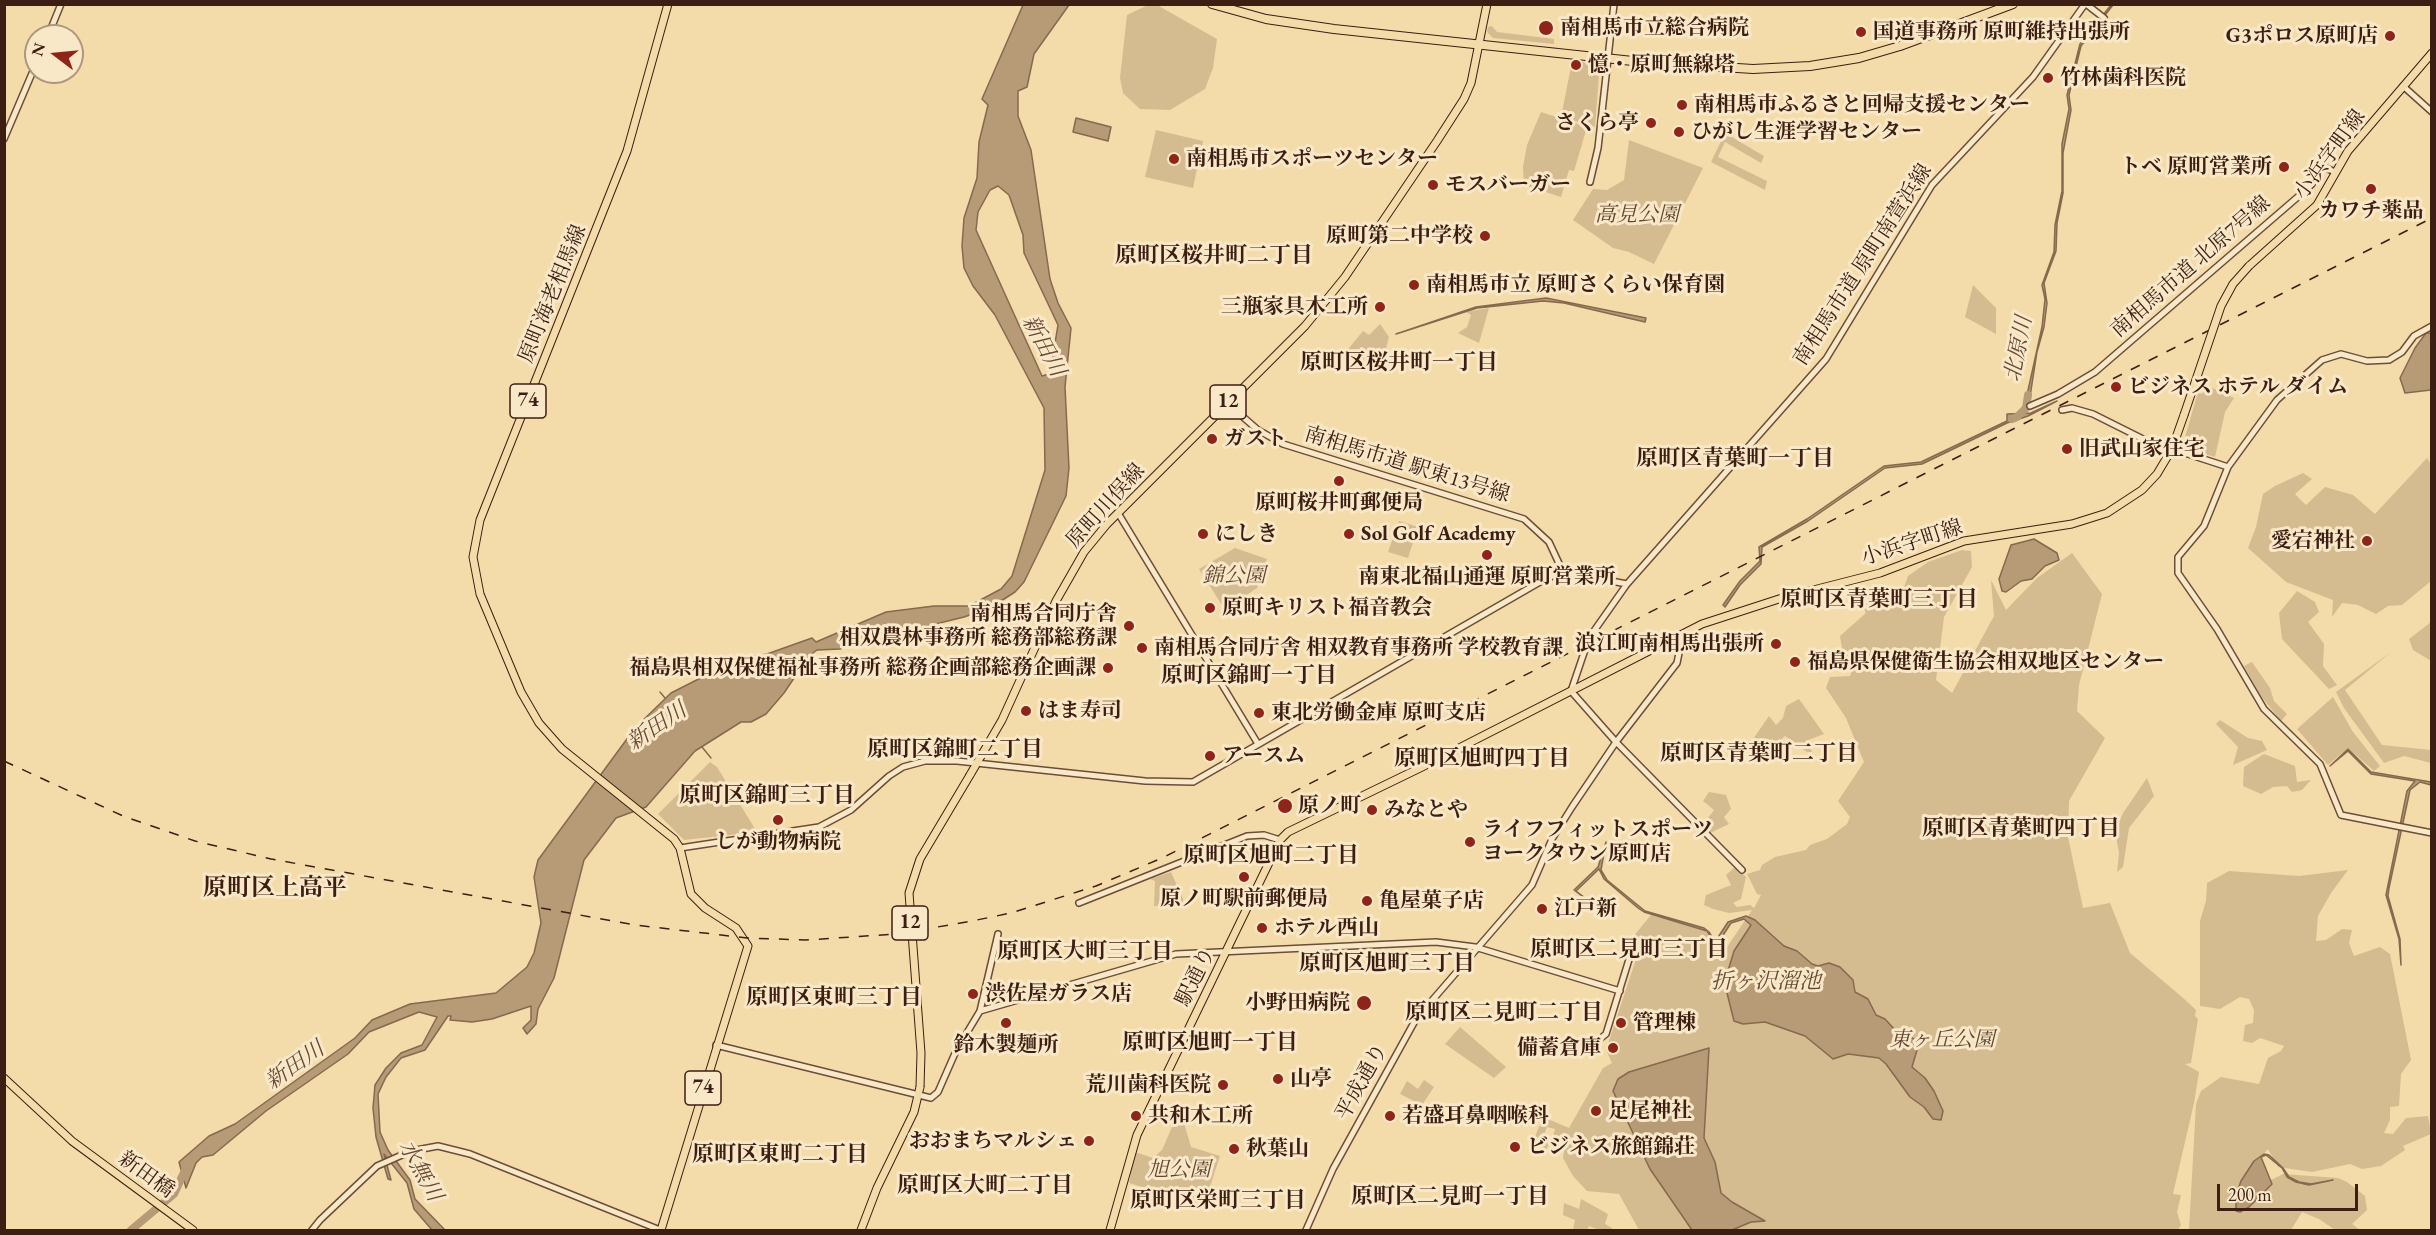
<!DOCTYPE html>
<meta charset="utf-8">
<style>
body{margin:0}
#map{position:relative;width:2436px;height:1235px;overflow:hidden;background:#f4dbaa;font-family:"EB Garamond",serif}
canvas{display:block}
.frame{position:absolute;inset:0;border:6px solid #3d1e12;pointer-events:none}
.north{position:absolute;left:24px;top:24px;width:60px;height:60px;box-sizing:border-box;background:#f8e8c8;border:2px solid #ad977f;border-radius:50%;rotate:286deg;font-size:16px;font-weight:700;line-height:24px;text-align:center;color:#3d1e12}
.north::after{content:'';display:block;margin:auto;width:21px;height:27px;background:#8f2418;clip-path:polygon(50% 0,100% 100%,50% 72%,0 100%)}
.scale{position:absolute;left:2217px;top:1184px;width:141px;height:27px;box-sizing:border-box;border:3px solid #3d1e12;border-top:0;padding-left:8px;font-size:18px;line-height:21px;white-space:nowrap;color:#3d1e12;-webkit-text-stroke:4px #f8e8c8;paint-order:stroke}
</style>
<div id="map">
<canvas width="2436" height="1235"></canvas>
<div class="frame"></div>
<div class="north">N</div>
<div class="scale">200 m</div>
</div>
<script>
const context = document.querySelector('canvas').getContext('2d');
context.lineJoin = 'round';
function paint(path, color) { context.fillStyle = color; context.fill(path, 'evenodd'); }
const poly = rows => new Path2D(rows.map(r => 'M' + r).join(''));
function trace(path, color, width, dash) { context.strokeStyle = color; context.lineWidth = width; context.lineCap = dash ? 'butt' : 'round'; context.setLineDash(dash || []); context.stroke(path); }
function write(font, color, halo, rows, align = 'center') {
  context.font = font + ' "EB Garamond","Noto Serif JP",serif'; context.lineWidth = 6; context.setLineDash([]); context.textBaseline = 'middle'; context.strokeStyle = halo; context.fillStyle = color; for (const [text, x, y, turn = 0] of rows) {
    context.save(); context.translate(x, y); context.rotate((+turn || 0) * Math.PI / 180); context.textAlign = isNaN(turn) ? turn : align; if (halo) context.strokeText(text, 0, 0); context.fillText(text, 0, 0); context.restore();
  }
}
paint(poly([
 [1148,5,1157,5,1217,39,1213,68,1205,89,1170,110,1140,109,1123,93,1120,78,1127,15],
 [1492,26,1497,32,1554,39,1554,44,1493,38,1487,32,1488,27],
 [1578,61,1591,64,1599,75,1595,127,1561,117,1571,67,1577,67],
 [1541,112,1587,127,1574,171,1569,170,1561,197,1524,185,1523,167,1527,145],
 [1156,130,1203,141,1193,188,1145,177],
 [1725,133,1764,156,1761,163,1725,142,1718,157,1767,181,1765,190,1711,162],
 [1629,140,1703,168,1654,264,1629,252,1613,248,1573,220,1593,189,1607,190,1624,180],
 [1973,285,1996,308,1996,334,1965,317],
 [1489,308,1479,343,1458,333,1467,327,1471,315,1466,312],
 [1380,324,1389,337,1382,364,1345,353,1363,331,1369,335],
 [2206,385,2234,398,2225,412,2215,457,2188,449,2183,444,2198,392,2202,394],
 [2427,458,2431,464,2431,581,2402,605,2388,606,2376,614,2358,605,2342,603,2332,617,2333,600,2286,582,2248,548,2256,527,2263,494,2275,486,2303,473,2312,479,2295,494,2306,505,2325,487,2353,495,2375,514],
 [1399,521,1418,527,1408,558,1388,552],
 [1235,548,1267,559,1257,588,1225,610,1199,569],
 [1962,550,1971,551,1972,567,1944,617,1936,680,1952,693,1994,616,1991,580,2006,610,2037,578,2072,553,2102,594,2079,685,2077,711,2105,738,2069,801,2068,837,2083,908,2110,903,2130,953,2182,997,2196,1010,2195,1016,2198,1019,2191,1063,2185,1064,2199,1072,2194,1103,2173,1194,2181,1195,2177,1212,2181,1225,2178,1230,1639,1230,1619,1194,1587,1191,1573,1176,1563,1158,1565,1143,1552,1140,1555,1129,1547,1127,1543,1137,1551,1140,1546,1150,1532,1144,1543,1117,1569,1128,1603,1068,1612,1063,1606,1050,1642,941,1632,938,1651,915,1705,930,1716,946,1725,950,1752,910,1729,913,1713,909,1704,905,1706,895,1731,885,1726,875,1735,867,1746,877,1741,899,1733,903,1737,907,1750,905,1754,908,1761,895,1757,894,1747,874,1760,870,1762,865,1775,857,1806,850,1810,845,1827,839,1847,824,1850,817,1838,801,1864,762,1846,718,1826,688,1830,677,1850,676,1854,665,1843,654,1840,636,1866,613,1857,594,1903,590,1908,576,1928,562],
 [2297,591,2315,602,2319,612,2308,622,2324,644,2323,666,2337,685,2329,689,2282,639,2279,613],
 [2431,622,2431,661,2413,650,2409,639],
 [2391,652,2345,690,2382,745,2431,750,2431,763,2404,756,2384,763,2344,708,2336,692],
 [2252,662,2270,688,2274,701,2287,714,2281,721,2261,696,2244,666],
 [2333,697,2353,732,2380,766,2374,771,2348,748,2328,765,2297,729],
 [1799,699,1824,734,1808,740,1812,752,1807,752,1785,736,1757,761,1750,756,1749,745,1769,716,1776,725,1783,718,1786,706],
 [2220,720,2248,738,2262,741,2267,750,2233,765,2238,747,2216,724],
 [2264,754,2295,766,2297,782,2311,780,2302,790,2292,792,2287,786,2273,787,2261,794,2243,786,2244,767],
 [710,762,717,767,757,832,684,840,658,814],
 [2147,778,2154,796,2129,828,2123,867,2117,872,2119,853,2115,831,2123,813],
 [1709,792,1726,795,1731,809,1724,817,1729,824,1710,833,1702,826,1714,810,1703,801],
 [2348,870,2331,893,2318,916,2316,941,2326,940,2342,929,2352,930,2349,943,2354,956,2380,947,2390,954,2411,1060,2401,1074,2399,1106,2390,1107,2390,1120,2384,1133,2393,1134,2406,1118,2428,1116,2431,1134,2403,1146,2405,1150,2381,1166,2362,1169,2350,1164,2312,1172,2278,1167,2268,1149,2257,1161,2265,1183,2283,1174,2338,1178,2347,1182,2365,1196,2367,1210,2352,1224,2360,1230,2335,1230,2319,1219,2302,1212,2291,1230,2189,1230,2196,1104,2201,1091,2221,1077,2259,1084,2268,1058,2281,1051,2284,1046,2260,1038,2252,1043,2243,1041,2245,1025,2253,1023,2254,1010,2249,999,2240,997,2220,1009,2200,1006,2200,921,2206,901,2207,883,2229,871,2299,876],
 [1171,872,1183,899,1183,905,1154,906,1155,881,1150,879],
 [1460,1027,1506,1067,1494,1078,1445,1044],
 [1424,1080,1434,1087,1422,1105,1400,1094,1407,1081,1418,1089],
 [1184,1123,1191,1147,1220,1156,1204,1205,1129,1183,1135,1152,1153,1158,1162,1150,1172,1127],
 [1581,1199,1608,1214,1605,1224,1612,1228,1611,1230,1599,1230,1589,1226,1587,1230,1573,1230,1575,1220,1563,1215,1564,1203,1579,1209]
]), '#d5bb90');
const water = poly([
 [1023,5,1069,5,1034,54,1027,87,1018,91,1018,116,1031,150,1050,279,1058,303,1071,328,1065,387,1069,468,1066,496,1024,582,1015,592,990,608,964,617,899,633,882,632,840,649,817,650,809,656,784,693,766,714,751,722,741,722,695,751,646,807,616,818,584,860,554,978,538,1009,536,1024,527,1034,523,1028,531,1020,531,1006,492,1019,472,1022,450,1020,451,1016,448,1016,425,1050,401,1058,386,1077,378,1094,380,1132,388,1150,410,1180,415,1199,445,1230,432,1230,414,1209,407,1183,384,1154,391,1180,388,1179,376,1137,373,1108,375,1085,386,1068,401,1053,422,1045,437,1017,419,1012,369,1032,348,1054,266,1111,213,1155,202,1157,196,1163,186,1188,179,1162,209,1136,235,1124,355,1038,372,1020,410,1004,496,993,527,967,534,953,541,923,534,877,538,860,635,728,671,693,736,660,767,654,812,638,816,642,886,612,934,606,969,606,1001,589,1012,576,1045,470,1044,408,995,315,973,286,964,268,962,246,964,218,977,178,979,142,988,105,982,99,1023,5],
 [998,186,1009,195,1023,235,1024,253,1058,325,1052,361,1054,368,1052,373,1042,376,976,230,978,212,990,190,998,186],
 [2111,5,2113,5,2081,46,2069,95,2071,110,2063,153,2063,193,2057,223,2056,251,2044,283,2047,303,2044,327,2037,352,2029,403,2025,404,2042,327,2045,299,2042,285,2054,252,2055,225,2062,191,2062,144,2069,109,2067,95,2080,44,2111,5],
 [1076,118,1111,127,1108,141,1073,132,1076,118],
 [1546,298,1646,318,1645,322,1564,303,1543,301,1477,308,1396,334,1476,307,1546,298],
 [2426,333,2431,333,2431,390,2405,393,2400,378,2415,348,2426,333],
 [2057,401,2028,416,2007,423,1922,464,1885,468,1808,521,1762,547,1761,564,1740,585,1725,607,1723,605,1740,581,1760,561,1759,547,1807,519,1884,466,1921,462,2007,421,2007,414,2031,413,2057,401],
 [2034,539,2057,553,2059,560,2045,566,2032,579,2021,581,2006,592,2002,591,1999,579,2011,545,2034,539],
 [2348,749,2371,772,2431,782,2431,785,2420,782,2410,790,2389,888,2388,896,2400,939,2401,965,2399,939,2386,895,2407,791,2415,781,2371,774,2348,751,2330,766,2348,749],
 [1606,842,1601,870,1607,880,1645,911,1704,928,1709,932,1715,942,1728,922,1746,916,1755,920,1784,946,1797,951,1812,964,1818,966,1829,963,1840,967,1853,980,1855,992,1868,999,1876,1015,1885,1019,1896,1031,1914,1039,1917,1050,1912,1067,1925,1078,1934,1091,1943,1111,1941,1120,1933,1119,1924,1107,1910,1097,1886,1064,1879,1058,1848,1054,1833,1059,1805,1036,1765,1022,1743,1024,1734,1021,1727,993,1727,974,1734,951,1751,925,1744,919,1731,923,1716,946,1707,931,1644,912,1638,908,1604,879,1599,869,1576,891,1611,918,1574,890,1598,867,1606,842],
 [1709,1048,1704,1138,1715,1162,1721,1193,1732,1202,1765,1221,1751,1222,1732,1230,1692,1230,1650,1169,1613,1091,1618,1079,1629,1072,1709,1048],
 [2264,1154,2269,1155,2283,1168,2289,1177,2299,1182,2311,1184,2333,1180,2309,1185,2296,1182,2287,1177,2282,1168,2266,1155,2261,1157,2272,1184,2249,1207,2240,1212,2236,1211,2236,1195,2241,1181,2254,1161,2264,1154]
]);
paint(water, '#b69b76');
trace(water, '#86694e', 1.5);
trace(poly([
 [660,692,665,698],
 [702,747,711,758]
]), '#86694e', 1.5);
trace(poly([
 [2012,419,2017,417,2026,408,2028,395],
 [131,1230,174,1194,187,1166]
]), '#b69b76', 8);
const minor = poly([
 [2086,4,2104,18],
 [48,36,61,4],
 [2403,86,2432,112],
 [4,139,36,64],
 [1590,182,1598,148,1614,4],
 [1227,403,1258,430,1283,444,1524,519,1549,542,1563,572],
 [2030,406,2058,394,2095,372,2307,189,2312,184,2315,169,2321,166,2335,172],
 [2062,410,2072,408,2093,414,2145,440,2228,467,2277,400,2322,360,2341,354,2367,361,2389,360,2402,352,2414,336,2432,326],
 [2228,467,2204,526,2178,557,2178,573,2217,629,2264,709,2320,764,2341,815,2432,833],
 [1118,513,1258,744],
 [680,848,819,827,851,810,889,776,903,767,925,761,957,761,1145,781,1193,782,1545,579,1563,572,1627,584],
 [1742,870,1616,742,1571,691,1589,638,1627,584,1826,359,1932,185,2033,77,2085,4],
 [1079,903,1247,836,1264,835,1280,840],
 [980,1011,1176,954,1436,942,1475,947,1620,991],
 [1601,1038,1606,1034,1635,940],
 [716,1045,931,1098,938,1092,956,1051,980,1011,998,934],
 [312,1230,320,1220,377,1166,411,1151,438,1146,470,1154,660,1230],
 [1306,1230,1333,1169,1416,1019,1532,885,1552,839,1572,807,1616,742,1677,663,1679,653,1674,637]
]);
const major = poly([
 [2249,266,2317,205,2348,151,2432,53],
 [970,775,1002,720,1056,601,1084,552,1107,524,1305,326,1345,277,1437,141,1464,99,1471,83,1487,4],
 [4,1078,72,1141,193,1230],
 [661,1230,748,946,736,928,705,908,691,894,680,848,674,839,562,749,539,723,521,692,480,594,473,557,480,520,627,151,668,4],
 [861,1230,877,1188,914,1112,920,1087],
 [1110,1230,1137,1135,1280,840,1288,832,1422,767,1702,624,1782,598,1880,573,1964,541,2072,524,2107,513,2142,490,2157,474,2172,449,2184,415]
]);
const highway = poly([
 [1212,4,1266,19,1334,29,1642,62,1753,69,1810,66,1859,58,1900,46,2013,4]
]);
trace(minor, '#6b4d38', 8);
trace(major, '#3d1e12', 9);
trace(highway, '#3d1e12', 10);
trace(minor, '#f8e8c8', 5);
trace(major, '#f4dbaa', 7);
trace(highway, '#f4dbaa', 8);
trace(poly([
 [4,761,123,816,195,841,271,859,635,925,747,938,806,940,897,934,972,921,1011,913,1096,886,1162,858,2432,218]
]), '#3d1e12', 1.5, [10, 10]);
const majorBridge = poly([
 [2184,415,2221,306,2233,284,2249,266],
 [920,1087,921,1053,909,893,920,859,970,775]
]);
trace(majorBridge, '#3d1e12', 9, []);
trace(majorBridge, '#f4dbaa', 7);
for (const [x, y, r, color] of [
 [1546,28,8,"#8f2418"],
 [1861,32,6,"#8f2418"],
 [2390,36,6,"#8f2418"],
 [1576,65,6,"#8f2418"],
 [2048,78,6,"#8f2418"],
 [1682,105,6,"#8f2418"],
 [1651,123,6,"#8f2418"],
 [1679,132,6,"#8f2418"],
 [1174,159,6,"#8f2418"],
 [2284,167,6,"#8f2418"],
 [1433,185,6,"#8f2418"],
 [2371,189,6,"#8f2418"],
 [1485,236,6,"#8f2418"],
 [1414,285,6,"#8f2418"],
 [1380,307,6,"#8f2418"],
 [2116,387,6,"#8f2418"],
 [1212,439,6,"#8f2418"],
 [2067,449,6,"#8f2418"],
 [1339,481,6,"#8f2418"],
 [1203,534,6,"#8f2418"],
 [1349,534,6,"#8f2418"],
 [2367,541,6,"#8f2418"],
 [1487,555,6,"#8f2418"],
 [1210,608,6,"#8f2418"],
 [1129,626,6,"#8f2418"],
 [1776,644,6,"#8f2418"],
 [1142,648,6,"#8f2418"],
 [1795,662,6,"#8f2418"],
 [1108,668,6,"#8f2418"],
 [1026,711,6,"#8f2418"],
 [1259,713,6,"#8f2418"],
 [1210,756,6,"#8f2418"],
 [1285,806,8,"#8f2418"],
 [1372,810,6,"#8f2418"],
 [778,820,6,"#8f2418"],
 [1470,842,6,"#8f2418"],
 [1244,877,6,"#8f2418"],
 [1367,901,6,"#8f2418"],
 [1542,909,6,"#8f2418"],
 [1262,928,6,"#8f2418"],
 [973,994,6,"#8f2418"],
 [1364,1003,8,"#8f2418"],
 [1006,1023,6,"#8f2418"],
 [1621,1023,6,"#8f2418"],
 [1613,1048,6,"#8f2418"],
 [1278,1079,6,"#8f2418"],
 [1223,1085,6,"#8f2418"],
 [1596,1111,6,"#8f2418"],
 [1136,1116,6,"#8f2418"],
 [1390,1116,6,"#8f2418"],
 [1089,1141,6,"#8f2418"],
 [1515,1147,6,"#8f2418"],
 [1234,1149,6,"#8f2418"]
]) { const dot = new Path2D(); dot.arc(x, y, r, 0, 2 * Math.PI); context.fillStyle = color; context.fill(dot); trace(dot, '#f8e8c8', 2); }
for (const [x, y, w] of [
 [528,401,36],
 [1228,402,36],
 [910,923,36],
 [703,1088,36]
]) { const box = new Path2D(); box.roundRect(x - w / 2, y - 17, w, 34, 4.5); context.fillStyle = '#f8e8c8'; context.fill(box); trace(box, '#3d1e12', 1.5); }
write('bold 20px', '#3d1e12', null, [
 ["74",528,401],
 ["12",1228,402],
 ["12",910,923],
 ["74",703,1088]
]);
write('bold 21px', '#3d1e12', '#f8e8c8', [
 ["南相馬市立総合病院",1560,28],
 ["国道事務所 原町維持出張所",1873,32],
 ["G3ポロス原町店",2378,36,"right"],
 ["憶・原町無線塔",1588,65],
 ["竹林歯科医院",2060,78],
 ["南相馬市ふるさと回帰支援センター",1694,105],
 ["さくら亭",1639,123,"right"],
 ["ひがし生涯学習センター",1691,132],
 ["南相馬市スポーツセンター",1186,159],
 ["トベ 原町営業所",2272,167,"right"],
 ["モスバーガー",1445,185],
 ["カワチ薬品",2371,211,"center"],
 ["原町第二中学校",1473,236,"right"],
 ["南相馬市立 原町さくらい保育園",1426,285],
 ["三瓶家具木工所",1368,307,"right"],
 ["ビジネス ホテル ダイム",2128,387],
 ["ガスト",1224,439],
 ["旧武山家住宅",2079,449],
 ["原町桜井町郵便局",1339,503,"center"],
 ["にしき",1215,534],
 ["Sol Golf Academy",1361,534],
 ["愛宕神社",2355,541,"right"],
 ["南東北福山通運 原町営業所",1487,577,"center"],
 ["原町キリスト福音教会",1222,608],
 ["南相馬合同庁舎",1117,614,"right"],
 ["相双農林事務所 総務部総務課",1117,638,"right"],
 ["浪江町南相馬出張所",1764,644,"right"],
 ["南相馬合同庁舎 相双教育事務所 学校教育課",1154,648],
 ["福島県保健衛生協会相双地区センター",1807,662],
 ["福島県相双保健福祉事務所 総務企画部総務企画課",1096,668,"right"],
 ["はま寿司",1038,711],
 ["東北労働金庫 原町支店",1271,713],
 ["アースム",1222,756],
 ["原ノ町",1298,806],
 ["みなとや",1384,810],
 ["ライフフィットスポーツ",1482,830],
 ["ヨークタウン原町店",1482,854],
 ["しが動物病院",778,842,"center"],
 ["原ノ町駅前郵便局",1244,899,"center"],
 ["亀屋菓子店",1379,901],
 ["江戸新",1554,909],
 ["ホテル西山",1274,928],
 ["渋佐屋ガラス店",985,994],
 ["小野田病院",1350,1003,"right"],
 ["管理棟",1633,1023],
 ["鈴木製麺所",1006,1045,"center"],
 ["備蓄倉庫",1601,1048,"right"],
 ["山亭",1290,1079],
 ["荒川歯科医院",1211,1085,"right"],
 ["足尾神社",1608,1111],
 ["共和木工所",1148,1116],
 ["若盛耳鼻咽喉科",1402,1116],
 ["おおまちマルシェ",1077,1141,"right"],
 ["ビジネス旅館錦荘",1527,1147],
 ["秋葉山",1246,1149]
], 'left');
write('21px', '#3d1e12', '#f8e8c8', [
 ["小浜字町線",2330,155,-54],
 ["南相馬市道 原町南萱浜線",1863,265,-57],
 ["南相馬市道 北原7号線",2191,267,-41],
 ["原町海老相馬線",553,294,-68],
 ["南相馬市道 駅東13号線",1407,465,17],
 ["原町川俣線",1106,506,-48],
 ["小浜字町線",1912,543,-18],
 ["駅通り",1196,977,-64],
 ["平成通り",1362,1082,-61],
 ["新田橋",146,1175,36]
]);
write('italic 21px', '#634532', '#f8e8c8', [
 ["高見公園",1637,215],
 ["錦公園",1234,576],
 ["東ヶ丘公園",1942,1040],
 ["旭公園",1179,1170]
]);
write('bold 22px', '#3d1e12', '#f8e8c8', [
 ["原町区桜井町二丁目",1214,256],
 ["原町区桜井町一丁目",1399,363],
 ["原町区青葉町一丁目",1735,459],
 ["原町区青葉町三丁目",1879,600],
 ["原町区錦町一丁目",1249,676],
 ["原町区錦町二丁目",955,750],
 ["原町区青葉町二丁目",1759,754],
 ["原町区旭町四丁目",1482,759],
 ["原町区錦町三丁目",767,796],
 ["原町区青葉町四丁目",2021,829],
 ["原町区旭町二丁目",1271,856],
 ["原町区二見町三丁目",1629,950],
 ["原町区大町三丁目",1085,952],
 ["原町区旭町三丁目",1387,964],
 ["原町区東町三丁目",834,998],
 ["原町区二見町二丁目",1504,1013],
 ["原町区旭町一丁目",1210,1043],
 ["原町区東町二丁目",780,1155],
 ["原町区大町二丁目",985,1186],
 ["原町区二見町一丁目",1450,1197],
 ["原町区栄町三丁目",1218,1201]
]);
write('italic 22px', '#674a35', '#f8e8c8', [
 ["新田川",1043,346,62],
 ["北原川",2019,349,-79],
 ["新田川",657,727,-34],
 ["折ヶ沢溜池",1766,982],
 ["新田川",295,1066,-35],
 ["水無川",420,1171,61]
]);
write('bold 24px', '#3d1e12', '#f8e8c8', [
 ["原町区上高平",275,888]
]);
</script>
